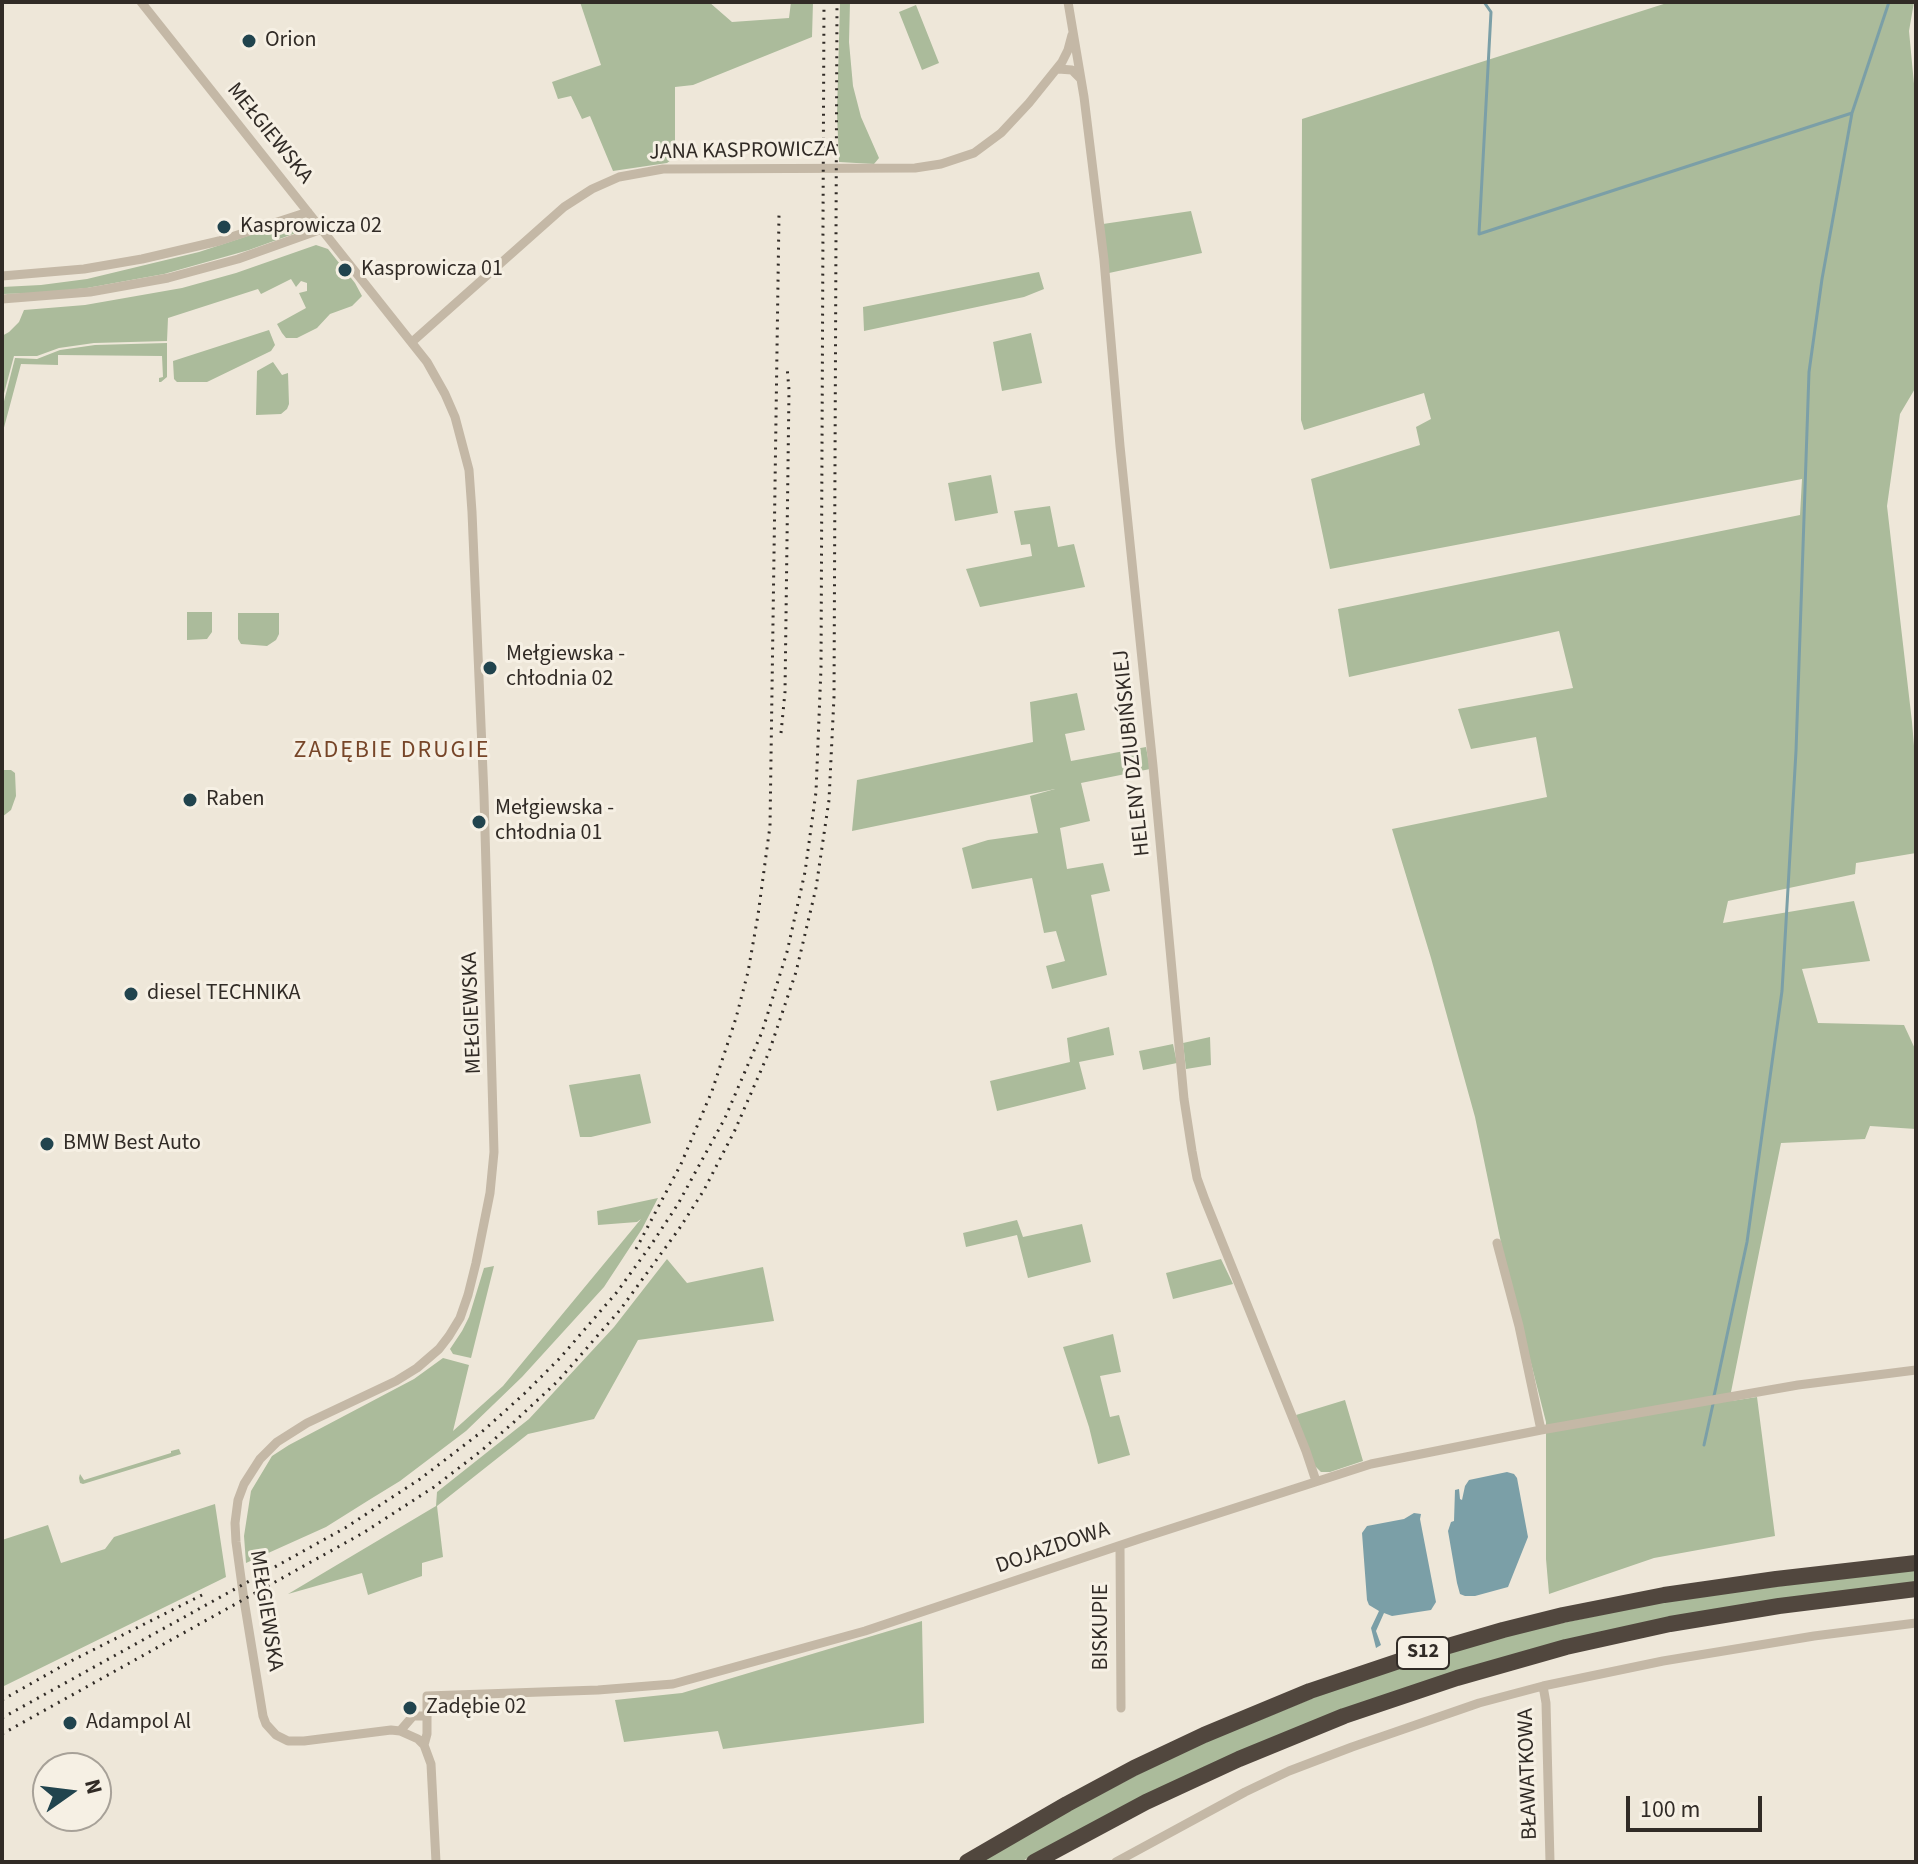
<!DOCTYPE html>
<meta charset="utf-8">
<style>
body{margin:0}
#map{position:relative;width:1918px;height:1864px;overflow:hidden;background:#eee7d9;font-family:"Source Sans 3",sans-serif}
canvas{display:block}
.frame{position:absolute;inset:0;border:4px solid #312b26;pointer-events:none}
.north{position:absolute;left:32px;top:1752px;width:80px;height:80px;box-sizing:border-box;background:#f6f0e4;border:2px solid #a7a198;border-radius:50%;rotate:76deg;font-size:22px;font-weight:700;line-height:32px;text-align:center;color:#312b26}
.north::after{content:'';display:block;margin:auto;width:28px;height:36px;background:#21444e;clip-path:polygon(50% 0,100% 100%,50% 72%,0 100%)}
.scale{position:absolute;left:1626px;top:1796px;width:136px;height:36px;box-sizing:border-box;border:4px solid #312b26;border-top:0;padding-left:10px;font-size:24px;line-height:28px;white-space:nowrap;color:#312b26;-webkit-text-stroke:6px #f6f0e4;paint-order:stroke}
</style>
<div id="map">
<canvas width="1918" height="1864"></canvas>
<div class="frame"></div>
<div class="north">N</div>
<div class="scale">100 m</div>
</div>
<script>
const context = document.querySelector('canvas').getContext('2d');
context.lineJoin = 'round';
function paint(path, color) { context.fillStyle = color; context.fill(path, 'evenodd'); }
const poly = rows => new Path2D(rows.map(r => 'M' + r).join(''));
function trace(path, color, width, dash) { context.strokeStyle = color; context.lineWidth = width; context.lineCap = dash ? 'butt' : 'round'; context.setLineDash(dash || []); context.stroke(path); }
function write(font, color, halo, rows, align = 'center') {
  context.font = font + ' "Source Sans 3",sans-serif'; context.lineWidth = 6; context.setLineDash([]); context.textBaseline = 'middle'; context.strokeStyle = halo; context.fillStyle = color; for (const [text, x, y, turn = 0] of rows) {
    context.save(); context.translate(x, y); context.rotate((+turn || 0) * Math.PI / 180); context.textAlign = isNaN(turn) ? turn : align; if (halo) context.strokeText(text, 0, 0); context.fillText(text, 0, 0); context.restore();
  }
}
paint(poly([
 [580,2,709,2,732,22,789,18,791,2,813,2,812,37,693,85,675,87,675,157,667,163,613,171,590,116,582,119,571,96,558,99,552,82,601,65],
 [840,2,850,2,849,42,853,86,861,117,879,158,874,164,839,162,837,114],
 [1670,2,1914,2,1909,31,1916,105,1916,387,1900,414,1887,506,1912,722,1916,770,1916,853,1856,863,1855,874,1728,901,1723,923,1854,901,1870,961,1802,969,1818,1023,1904,1025,1916,1051,1916,1129,1870,1126,1865,1139,1781,1143,1731,1392,1731,1401,1757,1397,1775,1536,1654,1558,1549,1594,1546,1559,1546,1422,1504,1257,1475,1117,1431,958,1392,829,1547,797,1536,737,1471,749,1458,709,1573,688,1559,631,1349,677,1338,609,1800,515,1802,479,1330,569,1311,479,1420,445,1416,427,1431,419,1424,393,1304,430,1301,420,1302,119],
 [916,5,939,63,922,70,899,12],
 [1191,211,1202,253,1109,273,1103,224],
 [287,223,296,233,249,250,164,274,87,288,39,293,2,294,2,287,41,285,87,279,199,252],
 [316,245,328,249,355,283,362,296,352,306,330,314,317,328,297,338,286,338,282,333,277,324,306,308,299,293,307,291,307,283,301,281,296,287,291,279,261,294,258,289,168,318,167,341,94,343,59,348,37,356,14,356,2,401,2,336,9,332,19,322,24,310,85,305,182,288,236,273],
 [1039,272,1044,289,1024,297,864,331,863,307],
 [269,330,275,345,271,351,207,382,177,382,174,379,173,361],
 [1031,333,1042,383,1002,391,993,342],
 [167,343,167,377,161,382,159,382,159,378,163,377,162,356,58,355,58,365,21,364,2,435,2,409,15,358,37,359,60,350,95,345],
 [273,362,282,375,288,373,289,404,287,409,281,414,256,415,257,371],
 [991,475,998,513,955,521,948,483],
 [1050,506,1058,547,1074,544,1085,587,980,607,966,569,1032,556,1030,544,1021,545,1014,511],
 [187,612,212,612,212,632,207,639,187,640],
 [238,613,279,613,279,634,276,640,267,646,241,644,238,639],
 [1077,693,1085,730,1065,734,1071,761,1146,747,1150,769,1081,783,1090,821,1060,828,1067,869,1103,863,1110,891,1091,895,1107,975,1052,989,1046,966,1065,961,1056,931,1044,933,1032,878,972,889,962,848,988,840,1038,833,1030,796,1055,789,852,831,857,780,1033,742,1030,702],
 [4,770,11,770,15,773,16,796,11,810,2,817],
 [1109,1027,1114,1055,1079,1062,1086,1089,997,1111,990,1081,1070,1062,1067,1038],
 [1210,1037,1211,1065,1186,1069,1183,1043],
 [1173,1044,1177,1063,1143,1070,1139,1051],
 [640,1074,651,1123,591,1137,580,1137,569,1085],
 [658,1198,642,1229,604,1287,522,1377,466,1431,400,1481,369,1500,326,1527,246,1563,244,1536,251,1491,272,1456,289,1445,414,1379,443,1358,469,1365,453,1431,503,1386,641,1219,637,1222,598,1225,597,1211],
 [1017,1220,1023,1237,1082,1224,1091,1262,1028,1278,1017,1235,966,1247,963,1233],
 [667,1259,687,1283,763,1267,774,1321,638,1340,594,1419,528,1434,437,1506,443,1557,422,1563,422,1576,368,1595,362,1573,288,1594,436,1506,437,1492,529,1419,614,1327],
 [1221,1259,1233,1284,1173,1299,1166,1273],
 [494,1266,471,1358,453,1354,450,1349,462,1331,469,1317,484,1268],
 [1113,1334,1121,1372,1100,1376,1110,1417,1119,1415,1130,1455,1098,1464,1089,1427,1063,1347],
 [1345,1400,1363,1461,1330,1472,1321,1472,1315,1466,1296,1415],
 [179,1449,181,1454,83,1484,80,1483,79,1478,80,1474,84,1480,171,1453,171,1451],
 [215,1504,226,1577,2,1687,2,1540,48,1525,61,1563,105,1549,114,1537],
 [1916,1568,1916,1584,1475,1665,1033,1855,1021,1862,979,1862,1044,1824,1179,1753,1328,1692,1407,1664,1525,1631,1661,1602],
 [922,1621,924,1723,723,1749,718,1731,624,1742,615,1700,682,1693]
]), '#abbb9b');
paint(poly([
 [1507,1472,1514,1474,1517,1478,1528,1537,1508,1587,1475,1596,1465,1596,1460,1594,1457,1583,1448,1531,1451,1522,1454,1521,1455,1490,1459,1489,1460,1499,1462,1500,1465,1486,1469,1480],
 [1414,1513,1421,1514,1420,1519,1436,1602,1431,1610,1392,1616,1384,1613,1376,1631,1381,1645,1376,1648,1371,1628,1379,1611,1369,1605,1367,1600,1362,1533,1367,1526,1404,1519]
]), '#7b9fa7');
trace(poly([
 [1484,2,1491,12,1479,234,1852,113,1822,279,1809,372,1796,751,1782,991,1747,1242,1714,1396],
 [1852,113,1889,2],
 [1704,1445,1713,1404]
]), '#7b9fa7', 3);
trace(poly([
 [141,2,427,362,445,394,455,417,469,470,472,512,484,796,494,1152,490,1193,476,1263,468,1295,460,1318,449,1336,439,1349,417,1368,396,1381,307,1423,277,1442,260,1459,244,1484,238,1500,235,1523,236,1542,244,1600,263,1716,266,1724,276,1735,288,1741,304,1741,391,1730,400,1731,418,1739,424,1745,431,1764,436,1862],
 [1068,2,1084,97,1104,260,1120,446,1153,766,1184,1099,1192,1151,1197,1178,1205,1200,1306,1451,1316,1481],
 [1058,69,1072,70,1081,79],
 [2,276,84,269,142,259,219,241,308,212],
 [2,299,90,292,168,278,238,259,322,229],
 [412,342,564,207,592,189,619,177,663,169,915,168,941,164,974,153,1001,133,1029,103,1062,62,1068,50,1072,35],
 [1497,1243,1519,1326,1541,1430],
 [1120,1546,1121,1708],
 [1543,1686,1546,1703,1550,1862],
 [400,1731,413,1716,426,1716],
 [424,1745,427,1734,427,1696,598,1690,673,1684,865,1631,1142,1538,1371,1464,1541,1430,1798,1385,1916,1370],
 [1116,1862,1245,1792,1289,1771,1352,1747,1479,1703,1543,1686,1663,1661,1814,1636,1916,1623]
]), '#c4b8a6', 9);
trace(poly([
 [967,1862,1067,1804,1134,1768,1204,1735,1310,1691,1414,1656,1503,1630,1563,1615,1664,1595,1776,1579,1916,1563],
 [1034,1862,1146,1802,1239,1759,1344,1716,1457,1678,1566,1647,1670,1624,1779,1606,1916,1589]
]), '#51473e', 16);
trace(poly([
 [781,733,785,692,789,390,787,366],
 [636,1249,681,1164,712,1091,736,1018,748,972,758,915,770,826,779,214],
 [2,1700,71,1661,204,1594],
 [2,1718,345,1528,420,1479,484,1430,525,1393,560,1358,617,1292,651,1245,678,1204,725,1118,762,1032,787,952,805,872,816,792,821,668,824,2],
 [2,1734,363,1533,434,1487,481,1451,514,1422,558,1381,620,1310,679,1229,704,1190,735,1130,769,1052,796,972,816,888,829,800,834,697,837,2]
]), '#312b26', 3, [2, 6]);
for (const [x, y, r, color] of [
 [249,41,8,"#21444e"],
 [224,227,8,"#21444e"],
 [345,270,8,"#21444e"],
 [490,668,8,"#21444e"],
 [190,800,8,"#21444e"],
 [479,822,8,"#21444e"],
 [131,994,8,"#21444e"],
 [47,1144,8,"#21444e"],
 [410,1708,8,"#21444e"],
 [70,1723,8,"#21444e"]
]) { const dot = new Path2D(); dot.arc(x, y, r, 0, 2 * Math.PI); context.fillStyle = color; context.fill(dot); trace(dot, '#f6f0e4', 3); }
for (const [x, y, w] of [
 [1423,1653,52]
]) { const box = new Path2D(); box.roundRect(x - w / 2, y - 16, w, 32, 6); context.fillStyle = '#f6f0e4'; context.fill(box); trace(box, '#312b26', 2); }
write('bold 20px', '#312b26', null, [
 ["S12",1423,1653]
]);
write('22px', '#312b26', '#f6f0e4', [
 ["Orion",265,41],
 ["Kasprowicza 02",240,227],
 ["Kasprowicza 01",361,270],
 ["Mełgiewska -",506,655],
 ["chłodnia 02",506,680],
 ["Raben",206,800],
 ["Mełgiewska -",495,809],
 ["chłodnia 01",495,834],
 ["diesel TECHNIKA",147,994],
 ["BMW Best Auto",63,1144],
 ["Zadębie 02",426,1708],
 ["Adampol Al",86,1723]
], 'left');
write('22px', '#312b26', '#f6f0e4', [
 ["MEŁGIEWSKA",269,134,51],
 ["JANA KASPROWICZA",743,152,-1],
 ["HELENY DZIUBIŃSKIEJ",1133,753,-96],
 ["MEŁGIEWSKA",473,1013,-92],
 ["DOJAZDOWA",1053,1549,-19],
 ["MEŁGIEWSKA",265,1611,81],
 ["BISKUPIE",1102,1627,-90],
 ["BŁAWATKOWA",1529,1774,-92]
]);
context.letterSpacing = '2px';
write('24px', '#774629', '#f6f0e4', [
 ["ZADĘBIE DRUGIE",392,752]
]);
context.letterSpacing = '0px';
</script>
